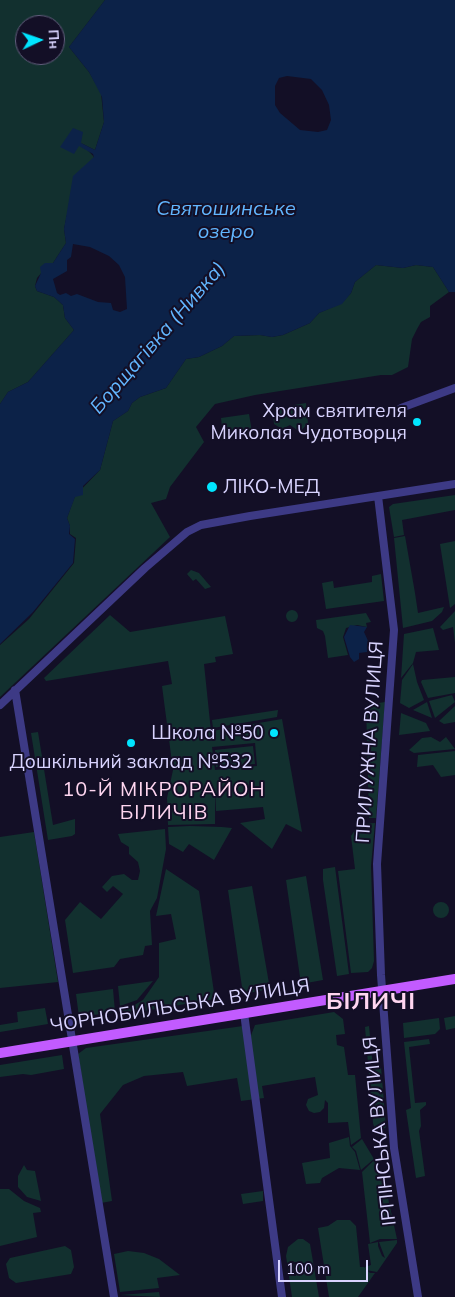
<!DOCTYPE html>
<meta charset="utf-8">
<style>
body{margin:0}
#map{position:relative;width:455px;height:1297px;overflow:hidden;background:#130f26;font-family:Mulish,sans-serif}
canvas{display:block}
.north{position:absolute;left:15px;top:15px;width:50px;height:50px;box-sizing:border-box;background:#130f26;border:1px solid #625e7d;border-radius:50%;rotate:87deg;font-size:14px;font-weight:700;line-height:20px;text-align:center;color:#d9d4ff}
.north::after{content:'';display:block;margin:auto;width:18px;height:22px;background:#00e5ff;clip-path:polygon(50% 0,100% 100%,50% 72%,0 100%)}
.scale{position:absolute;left:278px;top:1260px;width:90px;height:22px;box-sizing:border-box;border:2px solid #d9d4ff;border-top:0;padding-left:6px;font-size:15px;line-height:18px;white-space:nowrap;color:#d9d4ff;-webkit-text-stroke:4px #130f26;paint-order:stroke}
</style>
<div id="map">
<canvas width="455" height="1297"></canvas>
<div class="north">Пн</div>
<div class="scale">100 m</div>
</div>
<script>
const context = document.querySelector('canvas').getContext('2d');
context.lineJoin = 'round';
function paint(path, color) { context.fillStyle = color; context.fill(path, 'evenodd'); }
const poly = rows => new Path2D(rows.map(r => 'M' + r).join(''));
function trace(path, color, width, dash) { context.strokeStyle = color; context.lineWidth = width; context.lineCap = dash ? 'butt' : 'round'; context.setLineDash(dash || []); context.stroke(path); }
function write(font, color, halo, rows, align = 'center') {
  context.font = font + ' Mulish,sans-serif'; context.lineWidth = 4; context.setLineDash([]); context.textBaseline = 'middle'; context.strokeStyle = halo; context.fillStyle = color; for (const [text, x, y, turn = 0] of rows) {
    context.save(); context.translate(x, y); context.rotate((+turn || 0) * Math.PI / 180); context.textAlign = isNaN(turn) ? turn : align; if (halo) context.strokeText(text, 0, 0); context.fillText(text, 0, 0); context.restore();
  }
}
paint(poly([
 [0,0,105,0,69,47,89,72,101,93,104,122,95,150,81,143,94,157,68,210,64,229,66,243,53,263,49,264,37,278,35,286,37,291,54,297,63,305,65,318,74,330,28,382,8,392,0,404],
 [25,25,55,25,55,55,25,55],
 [376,265,403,268,416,265,433,267,449,292,430,306,430,317,421,322,417,329,412,339,408,367,392,375,381,375,255,395,215,404,196,427,204,442,170,487,166,499,151,503,170,537,0,697,0,645,29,619,74,563,76,538,70,534,70,526,67,518,75,496,100,470,113,421,128,411,132,403,140,397,166,388,186,359,199,357,222,346,234,336,260,335,272,337,283,335,310,323,319,313,342,303,351,293,355,282],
 [306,403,308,423,300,432,290,425,282,429,274,424,273,415,277,411,283,409,289,412,294,405],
 [249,414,252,432,223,436,221,418],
 [455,495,455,510,402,520,404,535,394,537,389,507,393,504],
 [405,536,415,593,409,594,415,593,418,613,444,607,442,612,432,621,403,628,394,538],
 [455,541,455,604,450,608,440,544],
 [191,570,199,573,211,587,205,589,196,579,193,581,187,574],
 [381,574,384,601,326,609,322,583,333,581,334,588,372,582,372,576],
 '286 616a6 6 0 1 1 12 0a6 6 0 1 1-12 0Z',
 [455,611,455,643,453,627,443,630,440,627],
 [366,613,371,622,366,623,367,627,357,625,346,628,343,637,348,655,328,658,325,636,323,631,317,628,316,620],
 [110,615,130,632,225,616,233,654,215,657,216,662,204,664,212,741,212,731,282,719,302,832,286,824,272,849,240,823,265,819,263,807,216,811,215,787,215,824,168,825,167,798,173,770,162,686,172,684,168,661,46,681,44,678],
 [255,743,257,766,215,770,212,747],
 [433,628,439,650,416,652,413,663,401,678,404,634],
 [413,664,417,682,424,700,409,708,400,703,402,680],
 [455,677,455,693,428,698,421,682,422,680],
 [452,695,455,702,435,718,429,701],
 [385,702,376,818,369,818,366,705],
 [427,702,432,718,413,710],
 [455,706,455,722,444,724,439,721],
 [278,710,277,717,213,728,212,720],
 [401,713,426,723,430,731,399,735],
 [38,732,53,825,75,819,75,834,72,836,48,840,31,733],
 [431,737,440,742,446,737,455,749,414,753,409,750,422,738],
 [253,746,255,764,216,767,215,750],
 [455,751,455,775,441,777,433,765,417,767,418,755],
 [375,823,371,866,374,961,372,968,368,972,351,973,338,871,355,869,351,836,355,830,363,824],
 [190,826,222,827,232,828,214,860,189,844,183,852,169,844,168,827],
 [165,829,166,849,157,898,150,911,152,945,145,946,143,955,120,959,114,967,73,973,65,920,80,902,101,919,123,894,113,886,107,892,102,887,112,876,124,874,132,880,138,880,140,871,138,862,129,854,129,847,121,842,118,834],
 [34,832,58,982,0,988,0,837],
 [335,867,349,974,337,976,323,880,323,869],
 [166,869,199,891,215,999,120,1015,119,1010,131,1007,143,1000,159,977,159,943,176,939,171,914,156,916],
 [306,876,323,980,301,984,286,880],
 [252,886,270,989,243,994,228,890],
 '433 910a8 8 0 1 1 16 0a8 8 0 1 1-16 0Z',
 [153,981,137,1000,120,1006,118,986],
 [113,989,115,1012,79,1017,76,994],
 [45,1008,48,1024,0,1032,0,1025,18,1022,17,1012],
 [334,1012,343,1019,345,1034,336,1035,337,1045,344,1047,348,1075,355,1075,361,1138,351,1145,348,1122,328,1123,328,1103,325,1100,324,1108,320,1112,314,1113,309,1111,306,1105,308,1099,318,1095,315,1077,262,1086,264,1098,241,1101,237,1078,187,1086,183,1072,144,1076,123,1085,100,1114,112,1201,101,1203,78,1054,86,1048,243,1026,250,1038,255,1025],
 [455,1016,455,1028,446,1030,444,1018],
 [439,1018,440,1029,435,1034,404,1038,403,1023],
 [369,1026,373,1068,381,1067,386,1127,379,1133,375,1130,373,1123,365,1027],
 [429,1039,430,1044,409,1047,415,1103,426,1102,426,1105,420,1110,421,1126,419,1131,425,1176,416,1178,406,1110,411,1108,404,1042],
 [62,1055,64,1069,31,1075,23,1074,0,1077,0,1065],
 [349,1137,350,1146,355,1152,360,1170,339,1168,322,1178,320,1183,306,1184,302,1163,330,1158,329,1143],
 [362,1139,374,1159,361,1170,356,1151,352,1147],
 [374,1160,383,1175,397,1239,380,1239,370,1243,362,1172],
 [24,1165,27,1170,35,1171,41,1201,27,1197,18,1187,18,1176],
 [0,1189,9,1189,24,1201,40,1208,41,1212,33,1213,37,1237,0,1246],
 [263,1191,263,1201,243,1204,241,1194],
 [337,1220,350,1220,356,1226,360,1267,364,1267,370,1273,375,1273,358,1297,329,1297,318,1228,328,1226],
 [298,1239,303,1239,310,1244,319,1297,292,1297,286,1256,288,1247],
 [397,1240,397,1243,377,1272,366,1270,365,1267,371,1265,368,1244,378,1242,378,1246,382,1256,385,1258,379,1242],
 [65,1246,71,1250,74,1267,71,1274,16,1283,9,1278,6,1264,10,1258],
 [128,1251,144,1253,159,1259,180,1275,157,1278,159,1288,120,1292,114,1254],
 [159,1292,160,1297,120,1295]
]), '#12302f');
paint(poly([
 [105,0,455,0,455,292,449,292,433,267,416,265,403,268,376,265,355,282,351,293,342,304,319,313,310,323,283,335,272,337,260,335,234,336,222,346,199,357,186,359,166,388,140,397,132,403,128,411,113,421,100,470,83,486,83,495,75,497,67,518,70,526,69,534,75,539,73,563,33,612,0,644,0,404,8,392,28,382,74,330,65,318,63,305,54,297,37,291,35,286,41,273,40,267,45,263,53,263,66,243,64,229,73,176,94,157,93,154,79,146,74,154,60,147,73,128,83,132,81,143,95,150,104,122,102,97,89,72,69,47],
 [287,76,311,79,322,90,329,105,331,120,327,130,318,132,300,130,280,113,275,105,275,86,279,78],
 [73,244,90,247,109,256,119,265,125,277,127,309,120,312,113,310,111,303,98,302,77,294,71,296,66,293,60,295,57,293,53,279,67,271,67,260,71,257],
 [350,625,367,627,364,632,369,643,367,652,359,653,359,659,354,662,350,657,344,637]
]), '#0c2248');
trace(poly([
 [401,408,455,388],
 [378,496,394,630,377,864,381,975,394,1148,418,1297],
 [15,690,114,1297],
 [0,705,145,568,187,532,201,525,250,516,455,484],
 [244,1013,282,1297]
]), '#3d3a85', 8);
trace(poly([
 [0,1053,455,979]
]), '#c25bff', 10);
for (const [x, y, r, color] of [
 [417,422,5,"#00e5ff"],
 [212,487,6,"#00e5ff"],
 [274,733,5,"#00e5ff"],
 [131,743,5,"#00e5ff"]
]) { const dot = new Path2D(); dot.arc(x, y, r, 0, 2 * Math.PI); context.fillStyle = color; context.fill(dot); trace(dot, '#130f26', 2); }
write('19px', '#d9d4ff', '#130f26', [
 ["Храм святителя",407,411],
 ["Миколая Чудотворця",407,433],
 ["ЛІКО-МЕД",223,487,"left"],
 ["Школа №50",264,733],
 ["Дошкільний заклад №532",131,762,"center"]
], 'right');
write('19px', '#d9d4ff', '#130f26', [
 ["ПРИЛУЖНА ВУЛИЦЯ",370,742,-86],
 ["ЧОРНОБИЛЬСЬКА ВУЛИЦЯ",180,1006,-9],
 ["ІРПІНСЬКА ВУЛИЦЯ",380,1131,-96]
]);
write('italic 20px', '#62b6ff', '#130f26', [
 ["Святошинське",226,209],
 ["озеро",226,232],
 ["Борщагівка (Нивка)",158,338,-49]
]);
context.letterSpacing = '1px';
write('20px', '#ffd6f0', '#130f26', [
 ["10-Й МІКРОРАЙОН",164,790],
 ["БІЛИЧІВ",164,813]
]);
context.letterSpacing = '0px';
context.letterSpacing = '1px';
write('bold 24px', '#ffd6f0', '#130f26', [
 ["БІЛИЧІ",371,1002]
]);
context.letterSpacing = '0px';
</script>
